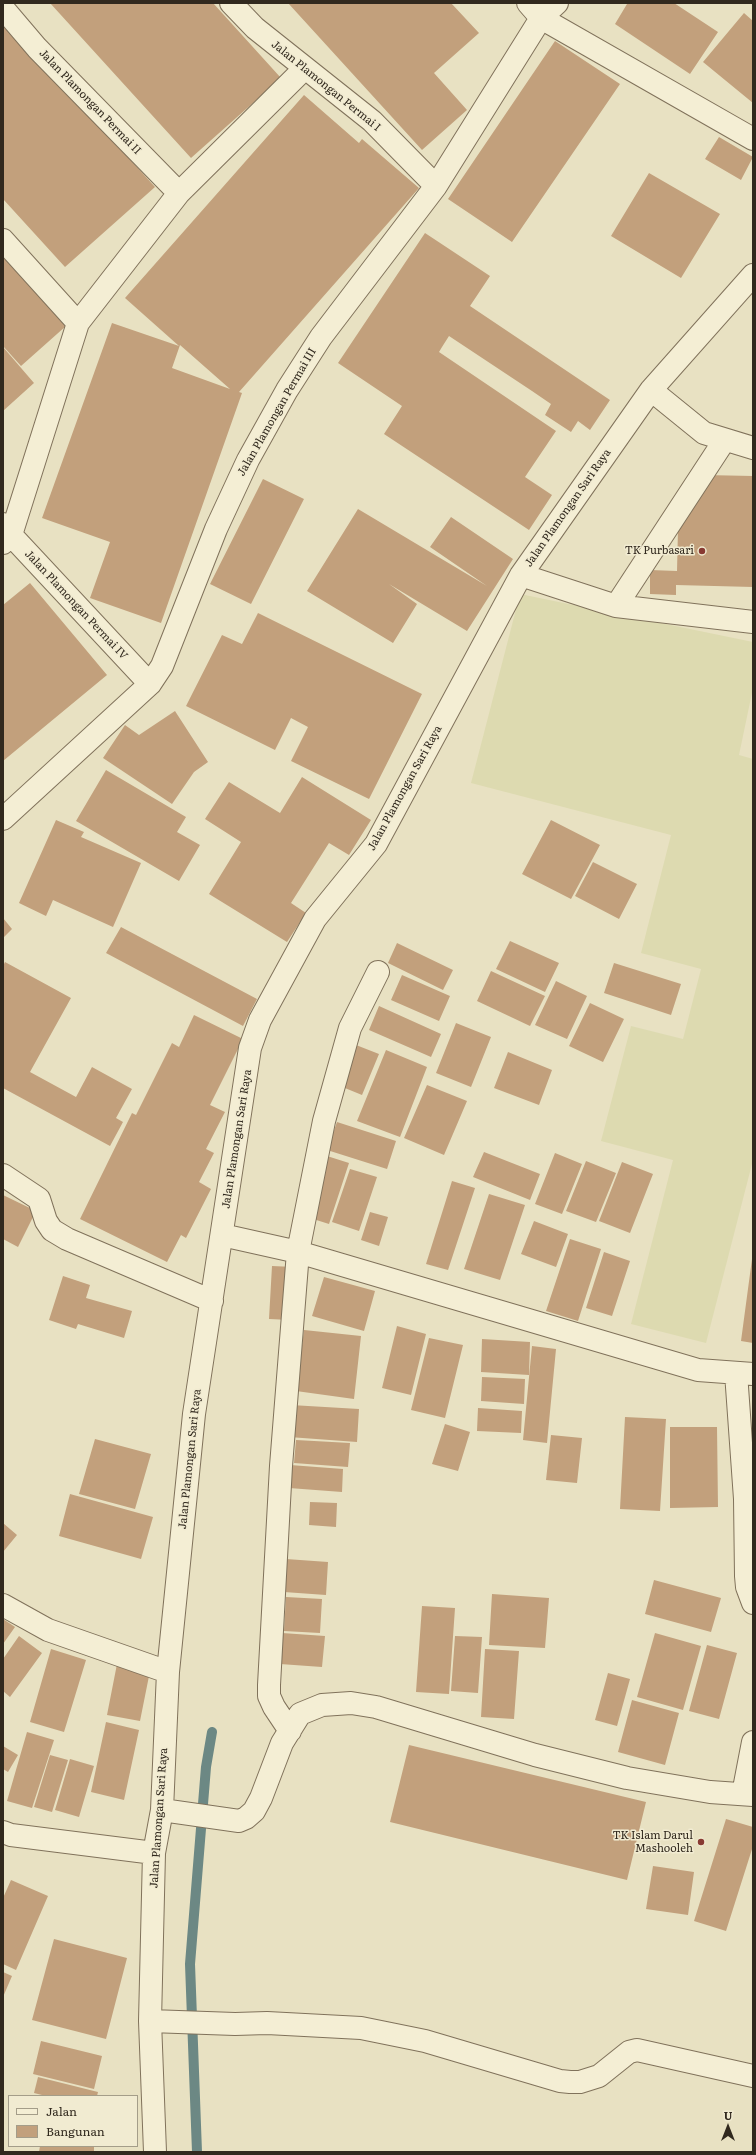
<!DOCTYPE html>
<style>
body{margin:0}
#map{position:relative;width:756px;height:2155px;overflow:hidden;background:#e8e1c2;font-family:Literata,serif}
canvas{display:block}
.frame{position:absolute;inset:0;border:4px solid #31291e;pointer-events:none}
.legend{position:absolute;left:8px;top:2095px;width:130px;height:52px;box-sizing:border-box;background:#f1ebd1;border:1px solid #a49d89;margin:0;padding:5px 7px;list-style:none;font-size:12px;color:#31291e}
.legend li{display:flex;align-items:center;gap:8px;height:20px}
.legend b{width:20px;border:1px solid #a49d89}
.north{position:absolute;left:708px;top:2107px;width:40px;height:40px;-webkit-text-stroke:3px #f1ebd1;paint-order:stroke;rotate:0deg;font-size:11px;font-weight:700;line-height:16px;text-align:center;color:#31291e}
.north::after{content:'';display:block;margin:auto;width:14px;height:18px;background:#31291e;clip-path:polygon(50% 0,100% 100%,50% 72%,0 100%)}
</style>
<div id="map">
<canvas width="756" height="2155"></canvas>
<div class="frame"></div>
<ul class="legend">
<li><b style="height:5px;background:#f4eed4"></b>Jalan</li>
<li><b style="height:11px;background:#c2a07c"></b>Bangunan</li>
</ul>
<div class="north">U</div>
</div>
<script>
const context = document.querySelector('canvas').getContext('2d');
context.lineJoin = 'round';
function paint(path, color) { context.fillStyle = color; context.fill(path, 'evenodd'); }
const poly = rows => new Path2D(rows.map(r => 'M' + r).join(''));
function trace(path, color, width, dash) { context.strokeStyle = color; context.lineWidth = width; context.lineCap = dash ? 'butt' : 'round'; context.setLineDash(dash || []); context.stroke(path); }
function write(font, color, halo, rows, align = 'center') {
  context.font = font + ' Literata,serif'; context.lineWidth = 3; context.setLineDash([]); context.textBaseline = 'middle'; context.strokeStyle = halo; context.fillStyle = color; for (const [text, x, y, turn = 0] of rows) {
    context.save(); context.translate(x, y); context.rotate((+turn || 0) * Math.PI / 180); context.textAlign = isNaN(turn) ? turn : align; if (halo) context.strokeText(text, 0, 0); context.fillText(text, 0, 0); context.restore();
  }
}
paint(poly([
 [520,594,753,642,753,688,739,755,753,759,753,1160,706,1343,631,1324,673,1160,601,1141,631,1026,683,1039,701,969,641,953,671,835,471,783]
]), '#dddab0');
trace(poly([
 [197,2152,190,1964,206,1767,212,1732]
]), '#6c8884', 10);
paint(poly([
 [50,3,213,3,281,78,191,158],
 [288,3,451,3,479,33,434,73,467,110,422,150],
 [625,3,674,3,718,32,690,74,615,24,627,4],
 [744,13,753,21,753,103,703,62],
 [3,19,155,187,65,267,3,199],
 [555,41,620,84,512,242,448,199],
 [304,95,359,143,362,139,419,188,239,392,242,393,161,623,90,598,110,542,42,518,112,323,179,346,125,298],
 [180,345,230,389,172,368],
 [719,137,753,157,741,180,705,159],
 [649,173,720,214,681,278,611,236],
 [425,233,490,276,470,306,610,400,590,430,578,421,571,432,545,415,551,404,532,391,449,336,442,347,439,352,556,431,525,477,552,495,529,530,384,434,402,406,338,363],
 [3,257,66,326,21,366,3,346],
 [3,347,34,383,3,411],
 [704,475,753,476,753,587,676,585,676,595,650,594,650,570,677,571,678,529],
 [263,479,304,499,251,604,210,584],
 [358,509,487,586,430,547,451,517,513,559,467,631,389,584,417,604,393,643,307,591],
 [30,583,107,675,3,761,3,605],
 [258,613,422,694,369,799,291,761,308,727,291,718,275,750,186,706,222,635,242,644],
 [175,711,208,762,194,772,172,804,103,758,125,725,139,735],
 [106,770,186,817,177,832,200,845,179,881,76,821],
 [302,777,371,820,349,855,329,843,291,903,306,913,287,942,209,894,241,842,205,819,229,782,280,813],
 [56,820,84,832,81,837,141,863,113,927,53,900,46,916,19,903],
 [551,820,600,845,571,899,522,874],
 [593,862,637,884,619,919,575,896],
 [3,918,12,929,3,938],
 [121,927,257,999,243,1026,106,953],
 [510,941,559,963,545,992,496,969],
 [397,943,453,970,443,990,388,963],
 [5,962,71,998,30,1072,76,1097,92,1067,132,1089,116,1118,123,1122,110,1146,3,1088,3,966],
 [614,963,681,984,671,1015,604,993],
 [491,971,545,996,530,1026,477,1001],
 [402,975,450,996,439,1021,391,1000],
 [556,981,587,996,567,1039,535,1025],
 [590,1003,624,1019,603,1062,569,1046],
 [379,1006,441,1034,431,1057,369,1030],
 [194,1015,243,1039,210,1105,225,1112,206,1149,214,1153,199,1182,211,1189,186,1238,181,1235,167,1262,80,1219,132,1113,136,1115,172,1043,179,1047],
 [456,1023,491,1037,471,1087,436,1073],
 [356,1045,379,1054,362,1095,340,1086],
 [386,1050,427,1067,400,1137,357,1121],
 [508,1052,552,1070,539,1105,494,1088],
 [427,1085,467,1101,444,1155,404,1138],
 [337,1122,396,1141,387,1169,327,1150],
 [484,1152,540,1174,530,1200,473,1177],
 [555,1153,582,1164,562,1214,535,1204],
 [327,1156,349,1163,329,1224,310,1218],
 [586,1161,616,1173,596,1222,566,1211],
 [622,1162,653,1174,630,1233,599,1221],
 [350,1169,377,1177,359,1231,332,1222],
 [452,1181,475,1188,448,1270,426,1264],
 [489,1194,525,1205,500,1280,464,1269],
 [3,1195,36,1211,18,1247,3,1239],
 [370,1212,388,1217,379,1246,361,1240],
 [534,1221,568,1234,556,1267,521,1254],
 [570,1239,601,1249,578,1321,546,1311],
 [604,1252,630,1261,612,1316,586,1308],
 [752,1259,753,1259,753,1343,741,1341],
 [272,1266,294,1267,290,1320,269,1319],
 [63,1276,90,1285,86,1298,132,1311,124,1338,78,1324,76,1329,49,1320],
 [324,1277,375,1291,364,1331,312,1316],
 [397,1326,426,1334,411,1395,382,1388],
 [304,1330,361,1336,354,1399,296,1391],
 [429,1338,463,1345,445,1418,411,1410],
 [482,1339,530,1342,529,1375,481,1372],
 [532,1346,556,1349,547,1443,523,1440],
 [482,1377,525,1379,524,1404,481,1401],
 [291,1405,359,1409,357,1442,289,1437],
 [478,1408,522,1411,521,1433,477,1431],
 [625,1417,666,1419,660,1511,620,1509],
 [445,1424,470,1432,458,1471,432,1464],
 [670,1427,717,1427,718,1507,670,1508],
 [551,1435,582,1438,577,1483,546,1480],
 [95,1439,151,1454,135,1509,79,1494],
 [296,1440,350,1443,348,1467,294,1463],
 [290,1465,343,1469,342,1492,289,1488],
 [70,1494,153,1517,141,1559,59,1536],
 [310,1502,337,1503,336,1527,309,1525],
 [3,1523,17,1535,3,1552],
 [286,1559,328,1562,326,1595,284,1592],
 [654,1580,721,1598,711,1632,645,1614],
 [492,1594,549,1598,545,1648,489,1645],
 [286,1597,322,1599,320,1633,284,1631],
 [422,1606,455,1608,449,1694,416,1692],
 [3,1619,15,1627,3,1644],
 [282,1633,325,1636,322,1667,280,1664],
 [655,1633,701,1646,683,1710,637,1697],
 [19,1636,42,1653,10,1697,3,1691,3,1659],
 [455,1636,482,1637,478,1693,451,1691],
 [707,1645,737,1653,719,1719,689,1711],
 [51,1649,86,1660,64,1732,30,1722],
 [485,1649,519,1651,514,1719,481,1717],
 [117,1664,150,1671,140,1721,107,1715],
 [608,1673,630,1679,617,1726,595,1720],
 [632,1700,679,1713,665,1765,618,1752],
 [106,1722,139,1730,124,1800,91,1792],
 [27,1732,54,1740,32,1808,7,1801],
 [409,1745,646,1802,627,1880,390,1822],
 [3,1746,18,1755,8,1772,3,1769],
 [50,1755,68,1760,52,1812,34,1807],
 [70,1759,94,1766,79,1817,55,1810],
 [726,1819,753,1827,753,1846,726,1931,694,1921],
 [653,1866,694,1872,688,1915,646,1909],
 [11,1880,48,1896,16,1970,3,1964,3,1898],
 [54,1939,127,1958,106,2039,32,2020],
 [3,1972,12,1976,3,1997],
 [41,2041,102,2056,94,2089,33,2074],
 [38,2077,98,2092,97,2096,46,2096,34,2093],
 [40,2146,94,2146,94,2152,39,2152]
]), '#c2a07c');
const minor = poly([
 [231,3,255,28,372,121,436,186],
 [528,3,541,18,753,139],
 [3,8,37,48,179,193],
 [3,240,78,323],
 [651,390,704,433,753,448],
 [3,524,11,535,150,684],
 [3,543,11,535,78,323,179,193,304,69],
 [521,575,616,606,753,622],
 [616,606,724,441],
 [3,819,150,684,162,666,216,529,248,460,287,390,321,337,436,186,541,18,557,3],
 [3,1175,39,1199,46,1221,52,1230,67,1239,212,1301],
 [222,1235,298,1252,698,1370,753,1374],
 [736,1373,745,1499,746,1576,747,1587,753,1603],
 [3,1605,48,1630,168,1672],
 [290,1731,274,1707,269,1696,269,1685,281,1466,298,1252,324,1121,350,1028,378,972],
 [743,1794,753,1742],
 [162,1810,239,1821,246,1818,254,1811,261,1798,282,1743,300,1714,322,1705,351,1703,376,1707,535,1755,627,1778,710,1792,753,1795],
 [3,1832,11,1835,154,1853],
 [150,2021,235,2024,267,2023,361,2028,425,2041,560,2081,570,2082,580,2082,599,2076,629,2052,637,2050,753,2076],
 [155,2152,150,2021,154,1853,162,1810,168,1672,194,1414,250,1048,260,1020,315,919,376,844,521,575,651,390,753,275]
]);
trace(minor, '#80725b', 24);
trace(minor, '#f4eed4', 22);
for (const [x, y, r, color] of [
 [702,551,4,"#883a32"],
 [701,1842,4,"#883a32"]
]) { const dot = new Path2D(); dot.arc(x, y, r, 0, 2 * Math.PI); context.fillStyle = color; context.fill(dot); trace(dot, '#f1ebd1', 1.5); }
write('11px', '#31291e', '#f1ebd1', [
 ["Jalan Plamongan Permai I",326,86,39],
 ["Jalan Plamongan Permai II",90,102,46],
 ["Jalan Plamongan Permai III",277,412,-60],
 ["Jalan Plamongan Sari Raya",568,508,-55],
 ["Jalan Plamongan Permai IV",76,605,47],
 ["Jalan Plamongan Sari Raya",405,788,-61],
 ["Jalan Plamongan Sari Raya",237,1139,-81],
 ["Jalan Plamongan Sari Raya",190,1459,-84],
 ["Jalan Plamongan Sari Raya",159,1818,-86]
]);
write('11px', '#31291e', '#f1ebd1', [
 ["TK Purbasari",694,551],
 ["TK Islam Darul",693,1836],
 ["Mashooleh",693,1849]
], 'right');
</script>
